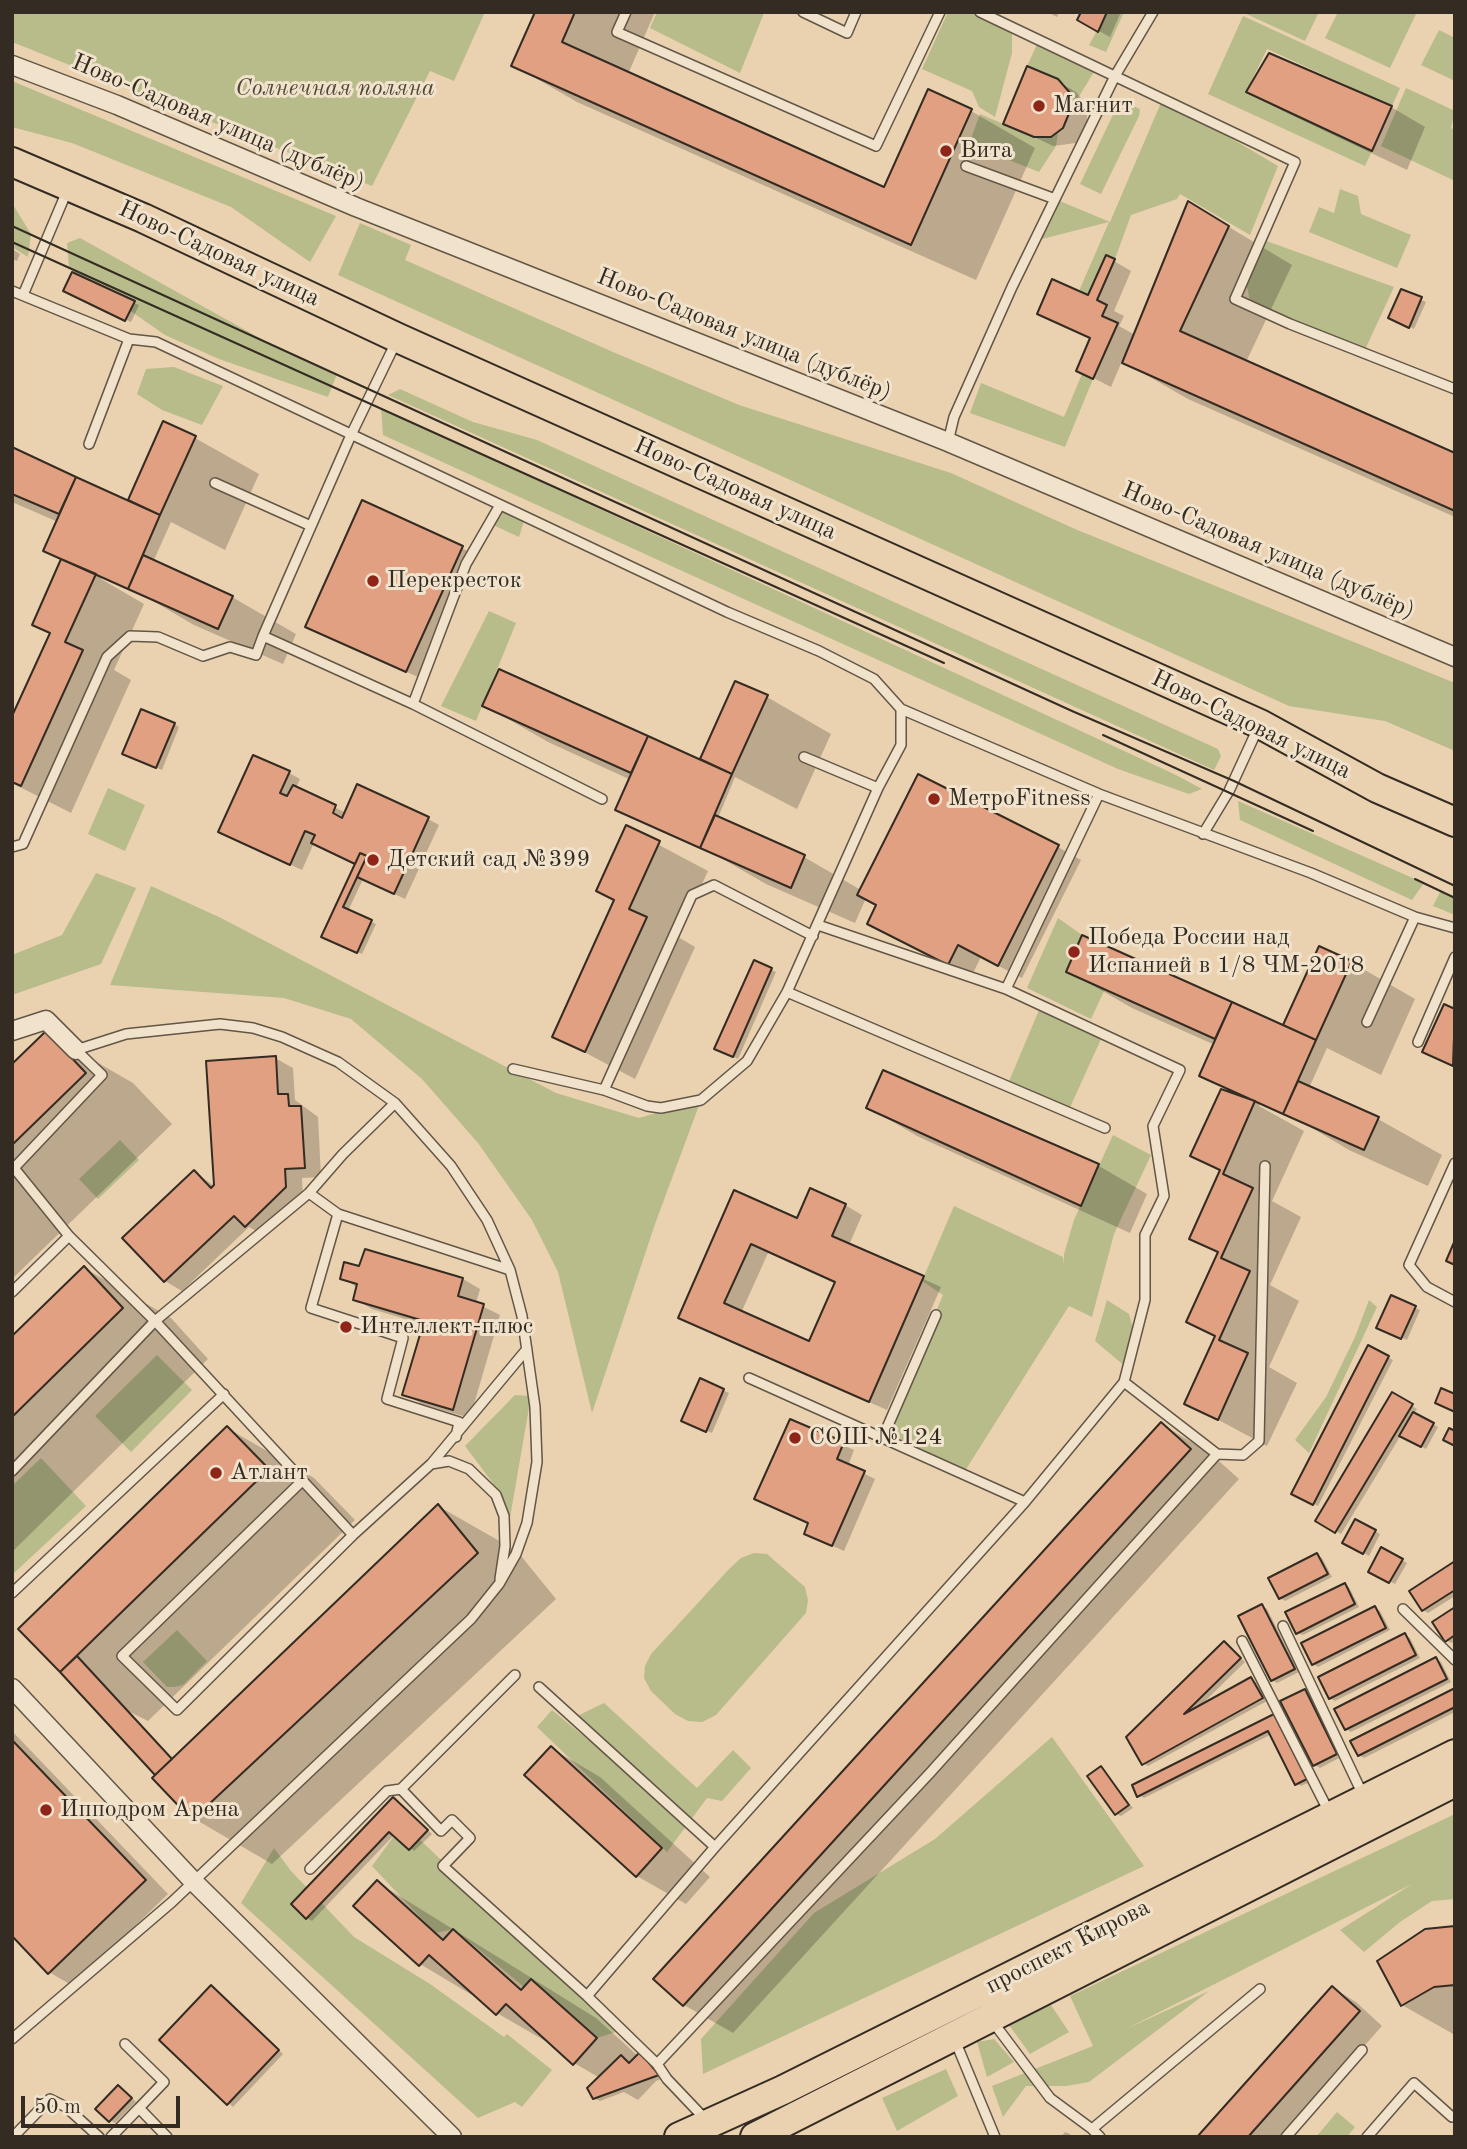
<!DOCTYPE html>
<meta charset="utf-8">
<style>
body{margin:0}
#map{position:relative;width:1467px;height:2149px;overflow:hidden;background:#ead2b1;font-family:"Old Standard TT",serif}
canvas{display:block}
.frame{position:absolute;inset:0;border:14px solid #342c22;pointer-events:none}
.scale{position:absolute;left:21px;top:2096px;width:159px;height:32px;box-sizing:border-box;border:4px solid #342c22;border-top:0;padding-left:9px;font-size:21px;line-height:24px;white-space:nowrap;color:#342c22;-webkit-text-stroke:5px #f1e2cc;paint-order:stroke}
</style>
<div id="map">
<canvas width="1467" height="2149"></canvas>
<div class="frame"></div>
<div class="scale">50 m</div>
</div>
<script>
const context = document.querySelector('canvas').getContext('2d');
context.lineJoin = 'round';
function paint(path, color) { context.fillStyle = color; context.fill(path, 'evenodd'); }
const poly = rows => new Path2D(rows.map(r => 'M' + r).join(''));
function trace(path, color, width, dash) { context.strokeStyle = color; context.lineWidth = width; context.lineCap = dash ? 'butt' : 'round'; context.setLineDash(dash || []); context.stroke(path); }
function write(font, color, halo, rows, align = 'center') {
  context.font = font + ' "Old Standard TT",serif'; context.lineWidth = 6; context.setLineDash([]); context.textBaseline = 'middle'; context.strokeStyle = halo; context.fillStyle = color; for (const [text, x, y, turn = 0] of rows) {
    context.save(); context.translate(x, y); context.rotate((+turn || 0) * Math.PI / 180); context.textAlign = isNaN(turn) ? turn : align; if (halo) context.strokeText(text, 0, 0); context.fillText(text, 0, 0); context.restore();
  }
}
paint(poly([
 [12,12,485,12,454,81,430,71,372,186,12,42],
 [657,12,762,12,764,13,740,73,650,28],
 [948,12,980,12,1012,27,1012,53,995,117,979,107,972,91,922,69],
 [1107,12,1124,12,1106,52,1089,45],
 [1242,12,1319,12,1305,41],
 [1338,12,1417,12,1390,68,1325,38],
 [1243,16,1400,88,1392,106,1267,49,1246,92,1372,151,1365,166,1208,94],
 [1439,30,1455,38,1455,81,1421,65],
 [1039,40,1097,67,1070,111,1071,95,1067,87,1058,79,1027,66],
 [12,81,336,216,310,262,231,207,72,143,12,127],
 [1406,88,1455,111,1451,128,1455,130,1455,181,1381,146],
 [1163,98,1278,166,1250,235,1180,194,1177,199,1131,215,1115,259,1105,256,1088,295,1079,291,1109,222,1034,241,1055,199,1110,222],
 [1120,100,1140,109,1139,116,1101,194,1080,184],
 [980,114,1034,137,1058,133,1056,146,1039,172,969,144],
 [1340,189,1358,196,1361,214,1411,235,1397,268,1309,232,1319,207,1334,213],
 [12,203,31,234,28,257,12,247],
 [360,223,411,245,405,260,613,352,739,405,951,473,1075,529,1455,683,1455,751,1385,721,1289,706,338,275],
 [80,238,274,346,337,374,328,397,219,359,165,335,69,268,67,243],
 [1261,239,1394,287,1363,354,1251,306,1245,277],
 [174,367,223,386,202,425,162,410,137,394,146,369],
 [1082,374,1093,379,1065,447,970,413,981,383,1064,417],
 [400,389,473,422,537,440,1218,749,1221,756,1214,770,388,395],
 [381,408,1174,774,1202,789,1189,794,1118,769,383,435],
 [500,510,524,521,519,537,493,525],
 [489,611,516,623,476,721,441,706],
 [108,788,145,805,125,851,88,834],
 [1238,801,1424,883,1412,900,1240,820],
 [96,873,136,888,101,964,12,995,12,955,62,935],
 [151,886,221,918,556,1093,639,1118,701,1100,655,1224,592,1413,558,1272,532,1220,478,1143,422,1079,351,1019,284,998,110,985],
 [1440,892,1455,898,1455,915,1433,906],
 [1058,918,1082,935,1066,972,1105,989,1091,1019,1027,988],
 [1042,1003,1095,1029,1101,1039,1068,1112,1007,1086],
 [1113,1135,1151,1155,1114,1234,1092,1317,1069,1306,963,1474,883,1437,943,1295,922,1281,954,1206,1063,1257,1064,1265,1064,1254,1074,1220],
 [120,1140,139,1160,98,1199,79,1179],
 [1107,1300,1129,1314,1138,1347,1127,1368,1095,1341],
 [1369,1300,1377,1307,1309,1453,1295,1440,1326,1397,1355,1337],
 [157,1355,192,1390,131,1452,95,1416],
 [515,1395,531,1396,501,1570,504,1525,495,1486,465,1446],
 [41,1458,86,1506,12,1575,12,1486],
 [754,1553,767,1554,805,1587,808,1600,806,1613,716,1715,702,1722,688,1721,675,1714,651,1691,644,1678,645,1666,651,1654,730,1568,741,1558],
 [177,1630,207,1661,183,1685,174,1687,167,1687,143,1662],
 [604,1703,697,1788,733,1750,751,1768,722,1801,707,1798,667,1852,537,1727,552,1710,663,1802,571,1719],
 [1052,1737,1144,1866,703,2074,701,2039,814,1913,935,1839],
 [1455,1814,1455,1899,1432,1901,1400,1922,1364,1952,1340,1930,1412,1884,1126,2029,1209,1991,1089,2082,1066,2086,1026,2086,1003,2117,992,2086,1093,2046,1070,1996],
 [394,1836,408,1850,419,1839,622,2030,597,2038,532,1979,524,1987,454,1929,435,1933,372,1866],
 [274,1848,291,1871,354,1937,430,1984,504,2037,507,2034,552,2070,522,2107,515,2102,478,2118,241,1903],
 [1051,2005,1069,2032,1030,2054,1009,2025,1012,2018],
 [994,2039,1014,2062,987,2077,977,2042],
 [946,2069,958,2096,897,2131,882,2098],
 [1337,2112,1355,2127,1347,2137,1316,2137]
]), '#b8bb8a');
paint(poly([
 [537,12,655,12,628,74,885,189,971,111,1035,148,976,280,577,102,513,65],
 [1047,12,1059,12,1057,17],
 [1083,12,1121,12,1110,37,1079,20],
 [1057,81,1076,92,1087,106,1087,121,1076,143,1053,146,1005,123],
 [1249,92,1391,107,1425,127,1407,170,1283,111],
 [1189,203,1292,265,1246,362,1455,455,1455,517,1188,399,1122,361,1111,387,1078,370,1092,339,1039,313,1089,297,1114,261,1131,271,1114,311,1124,316,1119,326,1135,335],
 [12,249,20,254,17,261,12,259],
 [1402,291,1426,302,1414,329,1395,320],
 [70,293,134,303,139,305,131,322],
 [195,438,259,474,225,550,171,522,153,562,232,597,296,634,283,664,194,625,141,594,102,577,101,579,144,604,114,670,131,680,71,813,12,783,12,721,52,634,34,624,63,560,58,522,12,502,12,449,139,507],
 [363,502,474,554,418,677,318,632],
 [499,671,709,765,767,697,831,734,797,809,735,777,718,818,804,857,861,890,1058,847,1081,860,1022,978,981,957,971,977,892,936,878,905,866,898,855,923,766,884,707,850,622,813,631,780,548,742,484,705],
 [174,724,179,727,162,770,130,756],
 [289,773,300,779,296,788,346,813,428,819,439,825,405,899,363,879,348,911,376,924,362,954,328,939,356,864,314,843,302,870,231,837],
 [627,828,708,871,678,937,695,947,635,1079,554,1036,616,901],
 [1083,937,1284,1027,1320,949,1351,962,1415,999,1381,1075,1327,1048,1309,1088,1378,1119,1442,1155,1428,1186,1349,1150,1297,1119,1261,1103,1259,1106,1304,1131,1272,1201,1301,1217,1270,1285,1299,1301,1269,1367,1297,1383,1267,1446,1187,1403,1217,1338,1189,1322,1219,1254,1191,1238,1221,1172,1192,1155,1249,1098,1215,1045,1132,1008,1068,971],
 [755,962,776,972,738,1059,722,1051],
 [1455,1010,1455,1065,1429,1054],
 [46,1033,133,1083,172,1124,12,1279,12,1066],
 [275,1058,293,1068,295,1100,318,1117,321,1177,302,1178,303,1197,263,1235,249,1227,182,1291,165,1281,125,1238,194,1172,216,1187],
 [884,1072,1099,1166,1147,1194,1130,1233,917,1136,868,1107],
 [735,1192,798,1220,845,1205,862,1215,849,1245,941,1287,887,1410,680,1318],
 [768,1253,836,1284,809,1343,741,1313],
 [366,1251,463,1279,480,1289,476,1303,500,1315,470,1418,422,1404,404,1394,425,1325,372,1309,355,1299,358,1288,342,1278,360,1269],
 [84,1268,171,1318,208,1359,12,1552,12,1338],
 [1415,1308,1420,1310,1407,1340,1383,1330],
 [1369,1347,1393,1360,1318,1506,1294,1493],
 [701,1380,729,1393,712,1433,689,1423],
 [1393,1394,1417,1409,1414,1414,1438,1427,1426,1449,1401,1435,1341,1534,1317,1520],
 [790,1421,854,1450,848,1466,875,1479,844,1551,817,1539,810,1523],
 [1161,1424,1210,1453,1239,1479,733,2033,684,2005,656,1979],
 [227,1428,314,1478,355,1520,148,1721,128,1711,174,1760,438,1506,517,1551,556,1599,272,1864,193,1818,158,1775,21,1629],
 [1356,1521,1380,1534,1369,1556,1344,1542],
 [1382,1550,1407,1563,1395,1584,1370,1571],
 [1317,1555,1322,1558,1332,1577,1285,1601,1280,1598],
 [1455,1564,1455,1596,1428,1613,1423,1610],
 [1344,1585,1349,1587,1359,1607,1303,1635,1298,1633],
 [1262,1606,1267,1609,1299,1672,1277,1683,1272,1680],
 [1375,1608,1380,1611,1390,1630,1318,1667,1313,1664],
 [1455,1609,1455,1641,1451,1643,1446,1640],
 [1405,1635,1410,1638,1420,1658,1335,1701,1330,1698],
 [1224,1643,1245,1662,1200,1706,1251,1679,1256,1682,1267,1701,1148,1766,1143,1763],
 [1436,1659,1441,1662,1451,1682,1351,1732,1346,1729],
 [1455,1690,1455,1712,1364,1758,1359,1755],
 [1305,1691,1310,1694,1341,1757,1320,1768,1315,1765],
 [1274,1716,1279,1719,1310,1782,1301,1786,1296,1783,1272,1734,1144,1798,1139,1795],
 [12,1731,168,1894,73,1986,49,1972,12,1934],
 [551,1748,600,1777,710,1877,686,1904,637,1876],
 [1101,1768,1133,1808,1121,1816,1116,1814],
 [394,1799,432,1834,414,1851,395,1834,312,1921,307,1918,293,1904],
 [377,1882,596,2018,638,2056,645,2057,663,2078,656,2081,638,2100,624,2092,600,2101,594,2098,600,2078,574,2063,559,2049,497,2013,482,2001,420,1964],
 [1455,1928,1455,2035,1402,2005],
 [212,1987,283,2054,233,2107,161,2040],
 [1333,1988,1356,2002,1382,2026,1283,2137,1200,2137],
 [123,2090,136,2102,115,2123,110,2120],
 [1065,2132,1070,2134,1073,2137,1061,2137]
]), '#0003');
const building = poly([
 [535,12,575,12,562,42,884,187,928,89,972,109,911,245,511,66,535,12],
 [1081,12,1107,12,1098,32,1077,20,1081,12],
 [1269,53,1392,106,1372,151,1246,92,1269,53],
 [1027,66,1058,79,1071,94,1070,111,1063,128,1051,137,1034,137,1003,124,1027,66],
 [1188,201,1229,226,1180,331,1455,453,1455,511,1122,363,1188,201],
 [1106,255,1115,259,1097,300,1107,305,1102,316,1118,323,1093,379,1076,371,1090,338,1037,314,1052,279,1088,295,1106,255],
 [72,272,135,301,125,321,63,291,72,272],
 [1401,289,1422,297,1409,328,1388,318,1401,289],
 [163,421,196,436,160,515,128,500,163,421],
 [12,447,76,477,59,514,12,494,12,447],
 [76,477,160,515,128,589,43,551,76,477],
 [362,500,463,546,406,672,305,627,362,500],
 [143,555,233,596,218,629,128,589,143,555],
 [61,559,96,574,65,642,83,650,21,786,12,782,12,716,50,633,32,625,61,559],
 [499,669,648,736,631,773,482,706,499,669],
 [735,681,768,695,732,774,700,759,735,681],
 [141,709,175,723,156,768,122,754,141,709],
 [648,736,732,774,700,848,615,810,648,736],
 [253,755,290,771,280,793,287,796,293,785,336,805,333,813,342,818,357,784,429,817,394,894,357,877,367,856,360,853,355,864,311,843,315,835,305,831,290,865,218,832,253,755],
 [918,774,1059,845,998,966,958,945,948,965,867,924,876,905,857,895,918,774],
 [715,815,805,855,791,888,700,848,715,815],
 [626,825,660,841,629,909,647,917,585,1052,552,1037,614,900,596,891,626,825],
 [360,853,367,856,343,907,372,920,357,953,321,937,360,853],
 [1082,935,1232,1002,1215,1039,1066,972,1082,935],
 [1319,946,1352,961,1316,1040,1283,1025,1319,946],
 [754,960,772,968,733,1057,714,1049,754,960],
 [1232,1002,1316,1040,1283,1114,1199,1076,1232,1002],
 [1444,1004,1455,1009,1453,1066,1422,1052,1444,1004],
 [46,1031,86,1073,12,1145,12,1064,46,1031],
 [276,1056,278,1094,288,1094,289,1106,301,1106,305,1168,285,1169,286,1187,245,1227,234,1216,164,1282,122,1238,194,1170,211,1188,214,1185,206,1061,276,1056],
 [883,1070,1099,1164,1081,1206,866,1108,883,1070],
 [1298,1081,1379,1117,1364,1150,1283,1114,1298,1081],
 [1221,1089,1255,1101,1223,1174,1253,1188,1221,1258,1250,1271,1219,1340,1248,1353,1218,1420,1184,1404,1215,1336,1186,1322,1218,1252,1189,1239,1220,1170,1190,1156,1221,1089],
 [810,1188,846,1204,832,1236,924,1276,869,1402,678,1318,734,1190,797,1218,810,1188],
 [751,1244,835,1282,809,1341,724,1303,751,1244],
 [1455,1240,1455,1265,1446,1261,1455,1240],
 [365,1249,463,1278,458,1296,484,1304,453,1410,402,1395,424,1321,353,1300,357,1284,340,1279,344,1262,359,1266,365,1249],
 [84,1266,123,1308,12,1417,12,1336,84,1266],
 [1391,1295,1416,1306,1401,1339,1376,1328,1391,1295],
 [1368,1345,1389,1356,1313,1505,1291,1494,1368,1345],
 [700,1378,724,1389,706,1432,681,1421,700,1378],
 [1441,1388,1455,1394,1455,1412,1435,1403,1441,1388],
 [1392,1392,1413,1404,1335,1533,1315,1521,1392,1392],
 [1413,1412,1434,1423,1421,1447,1399,1436,1413,1412],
 [790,1419,844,1442,837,1459,865,1471,832,1546,804,1534,808,1523,754,1499,790,1419],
 [1161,1422,1191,1449,683,2006,653,1979,1161,1422],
 [227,1426,269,1469,60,1672,18,1629,227,1426],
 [1449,1428,1455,1431,1455,1446,1443,1440,1449,1428],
 [438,1504,478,1553,192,1820,152,1778,438,1504],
 [1355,1519,1376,1530,1363,1554,1342,1543,1355,1519],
 [1381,1547,1403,1559,1389,1583,1368,1572,1381,1547],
 [1317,1553,1328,1574,1279,1599,1268,1578,1317,1553],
 [1455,1561,1455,1590,1422,1611,1409,1591,1455,1561],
 [1345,1583,1355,1604,1296,1634,1285,1612,1345,1583],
 [1262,1604,1295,1669,1271,1681,1238,1616,1262,1604],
 [1375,1606,1386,1628,1312,1665,1301,1643,1375,1606],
 [1455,1607,1455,1635,1445,1642,1432,1622,1455,1607],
 [1405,1633,1416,1655,1329,1699,1318,1677,1405,1633],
 [1224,1641,1241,1658,1184,1714,1251,1677,1263,1698,1142,1765,1126,1737,1224,1641],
 [77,1656,172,1759,155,1775,60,1672,77,1656],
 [1436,1657,1447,1679,1345,1730,1334,1709,1436,1657],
 [1455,1688,1455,1707,1358,1756,1350,1741,1455,1688],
 [1305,1689,1337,1754,1313,1766,1280,1701,1305,1689],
 [1274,1714,1307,1779,1295,1785,1268,1731,1137,1797,1132,1785,1274,1714],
 [12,1740,146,1880,48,1974,12,1936,12,1740],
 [551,1746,662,1848,636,1877,524,1775,551,1746],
 [1101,1766,1129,1805,1115,1815,1087,1776,1101,1766],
 [393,1797,428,1830,409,1850,389,1832,306,1919,291,1904,393,1797],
 [377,1880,443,1940,453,1929,521,1990,531,1979,597,2038,573,2065,506,2004,496,2015,429,1955,419,1966,353,1906,377,1880],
 [1455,1926,1455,1985,1434,1987,1401,2006,1377,1961,1425,1929,1455,1926],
 [211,1985,279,2050,227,2105,159,2040,211,1985],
 [1332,1986,1360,2011,1248,2137,1197,2137,1332,1986],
 [640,2052,659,2075,593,2099,587,2088,621,2055,629,2063,640,2052],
 [118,2085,132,2098,109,2122,95,2109,118,2085]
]);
paint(building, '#e1a082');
trace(building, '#342c22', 2);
const lane = poly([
 [626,12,617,32,876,146,940,12],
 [803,12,847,33,856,12],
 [980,12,1295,162,1235,299,1290,324,1455,389],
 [966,166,1055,199],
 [12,291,129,339,156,342,727,612,819,651,874,679,901,709,1099,794,1311,873,1415,917,1455,928],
 [23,295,67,191],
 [948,442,954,417,1012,287,1115,76,1153,12],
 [89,444,129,339],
 [215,483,311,526],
 [263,636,351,435,397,340],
 [413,704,466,564,500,505],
 [804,757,878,788],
 [1203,834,1229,791,1258,728],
 [12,847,23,844,107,657,130,636,158,637,203,656,230,647,256,655,263,636,413,704,602,799],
 [1006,989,1099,794],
 [787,992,1105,1128],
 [1367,1022,1415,917],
 [1418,1042,1455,957],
 [513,1069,604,1090,647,1106,661,1108,701,1100,747,1061,787,992,878,788,901,745,901,709],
 [604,1090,692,895,714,885,813,936],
 [395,1103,343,1154,309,1193,155,1321,353,1535,431,1464,449,1461,469,1469,496,1495,504,1516,505,1546,500,1579],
 [1455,1163,1409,1265,1427,1287,1455,1302],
 [309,1193,338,1214,510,1270],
 [338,1214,311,1308,403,1338,387,1399,459,1422,456,1437],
 [12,1292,69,1236],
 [749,1378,1025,1502],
 [1124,1382,1217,1454,1243,1455,1259,1441,1265,1166],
 [883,1437,936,1315],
 [432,1463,527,1349],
 [12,1471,155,1321,69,1236,14,1168,102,1075,76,1050,126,1034,220,1024,253,1028,282,1037,338,1062,395,1103,451,1166,487,1220,510,1270,522,1316,535,1407,537,1462,527,1523,516,1554,499,1584,471,1619,172,1902,12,2039],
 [302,1481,122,1656,177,1710,353,1535],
 [12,1593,224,1394],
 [1403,1609,1455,1660],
 [1283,1626,1363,1795],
 [1242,1641,1330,1814],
 [515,1675,401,1789,441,1831,452,1820,470,1838,443,1866,587,1996,657,2064,667,2079,705,2119],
 [539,1687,715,1847],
 [310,1869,387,1791,401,1789],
 [587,1996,715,1847,1025,1502,1124,1382,1145,1300,1145,1235,1164,1196,1153,1126,1180,1070,1006,989,818,925],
 [993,2022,1050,2098,1092,2129,1260,1989],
 [954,2038,995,2137],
 [125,2044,164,2082,139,2108],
 [657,2064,929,1774,1217,1454],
 [1092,2129,1100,2137],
 [13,2137,50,2099,66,2107,99,2137],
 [111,2137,139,2108,167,2137],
 [1286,2137,1362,2050],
 [1367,2137,1414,2083,1452,2117]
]);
const street = poly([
 [12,65,117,105,356,207,948,442,1455,657],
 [12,1031,46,1020,76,1050],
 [12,1688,193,1881,452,2137]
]);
const primary = poly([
 [12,162,143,218,398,338,1260,724,1377,788,1455,822],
 [679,2137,783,2090,1455,1754],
 [755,2137,1455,1782]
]);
trace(lane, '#625646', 12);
trace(street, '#625646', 21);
trace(primary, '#342c22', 32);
trace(lane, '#f1e2cc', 9);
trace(street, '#f1e2cc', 18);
trace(primary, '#ead2b1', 28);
trace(poly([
 [12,226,1072,711,1234,781,1455,886],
 [12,242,944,663],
 [1103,735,1313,831],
 [1415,879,1455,898]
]), '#342c22', 2);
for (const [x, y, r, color] of [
 [1039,106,7,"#8f2418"],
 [946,151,7,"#8f2418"],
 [373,581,7,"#8f2418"],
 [934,799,7,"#8f2418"],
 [373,860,7,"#8f2418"],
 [1074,952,7,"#8f2418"],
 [346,1327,7,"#8f2418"],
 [795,1438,7,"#8f2418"],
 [216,1473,7,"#8f2418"],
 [46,1810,7,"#8f2418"]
]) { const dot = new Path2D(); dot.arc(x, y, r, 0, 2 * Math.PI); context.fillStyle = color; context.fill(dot); trace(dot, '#f1e2cc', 2.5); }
write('italic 24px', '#4e4937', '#f1e2cc', [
 ["Солнечная поляна",335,89]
]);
write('24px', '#342c22', '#f1e2cc', [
 ["Магнит",1053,106],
 ["Вита",960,151],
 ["Перекресток",387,581],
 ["МетроFitness",948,799],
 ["Детский сад №399",387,860],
 ["Победа России над",1088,938],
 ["Испанией в 1/8 ЧМ-2018",1088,966],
 ["Интеллект-плюс",360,1327],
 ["СОШ №124",809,1438],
 ["Атлант",230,1473],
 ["Ипподром Арена",60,1810]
], 'left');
write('24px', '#342c22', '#f1e2cc', [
 ["Ново-Садовая улица (дублёр)",218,123,23],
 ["Ново-Садовая улица",219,254,25],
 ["Ново-Садовая улица (дублёр)",744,335,22],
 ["Ново-Садовая улица",735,489,24],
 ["Ново-Садовая улица (дублёр)",1268,551,23],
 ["Ново-Садовая улица",1251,725,26],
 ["проспект Кирова",1068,1947,-27]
]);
</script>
